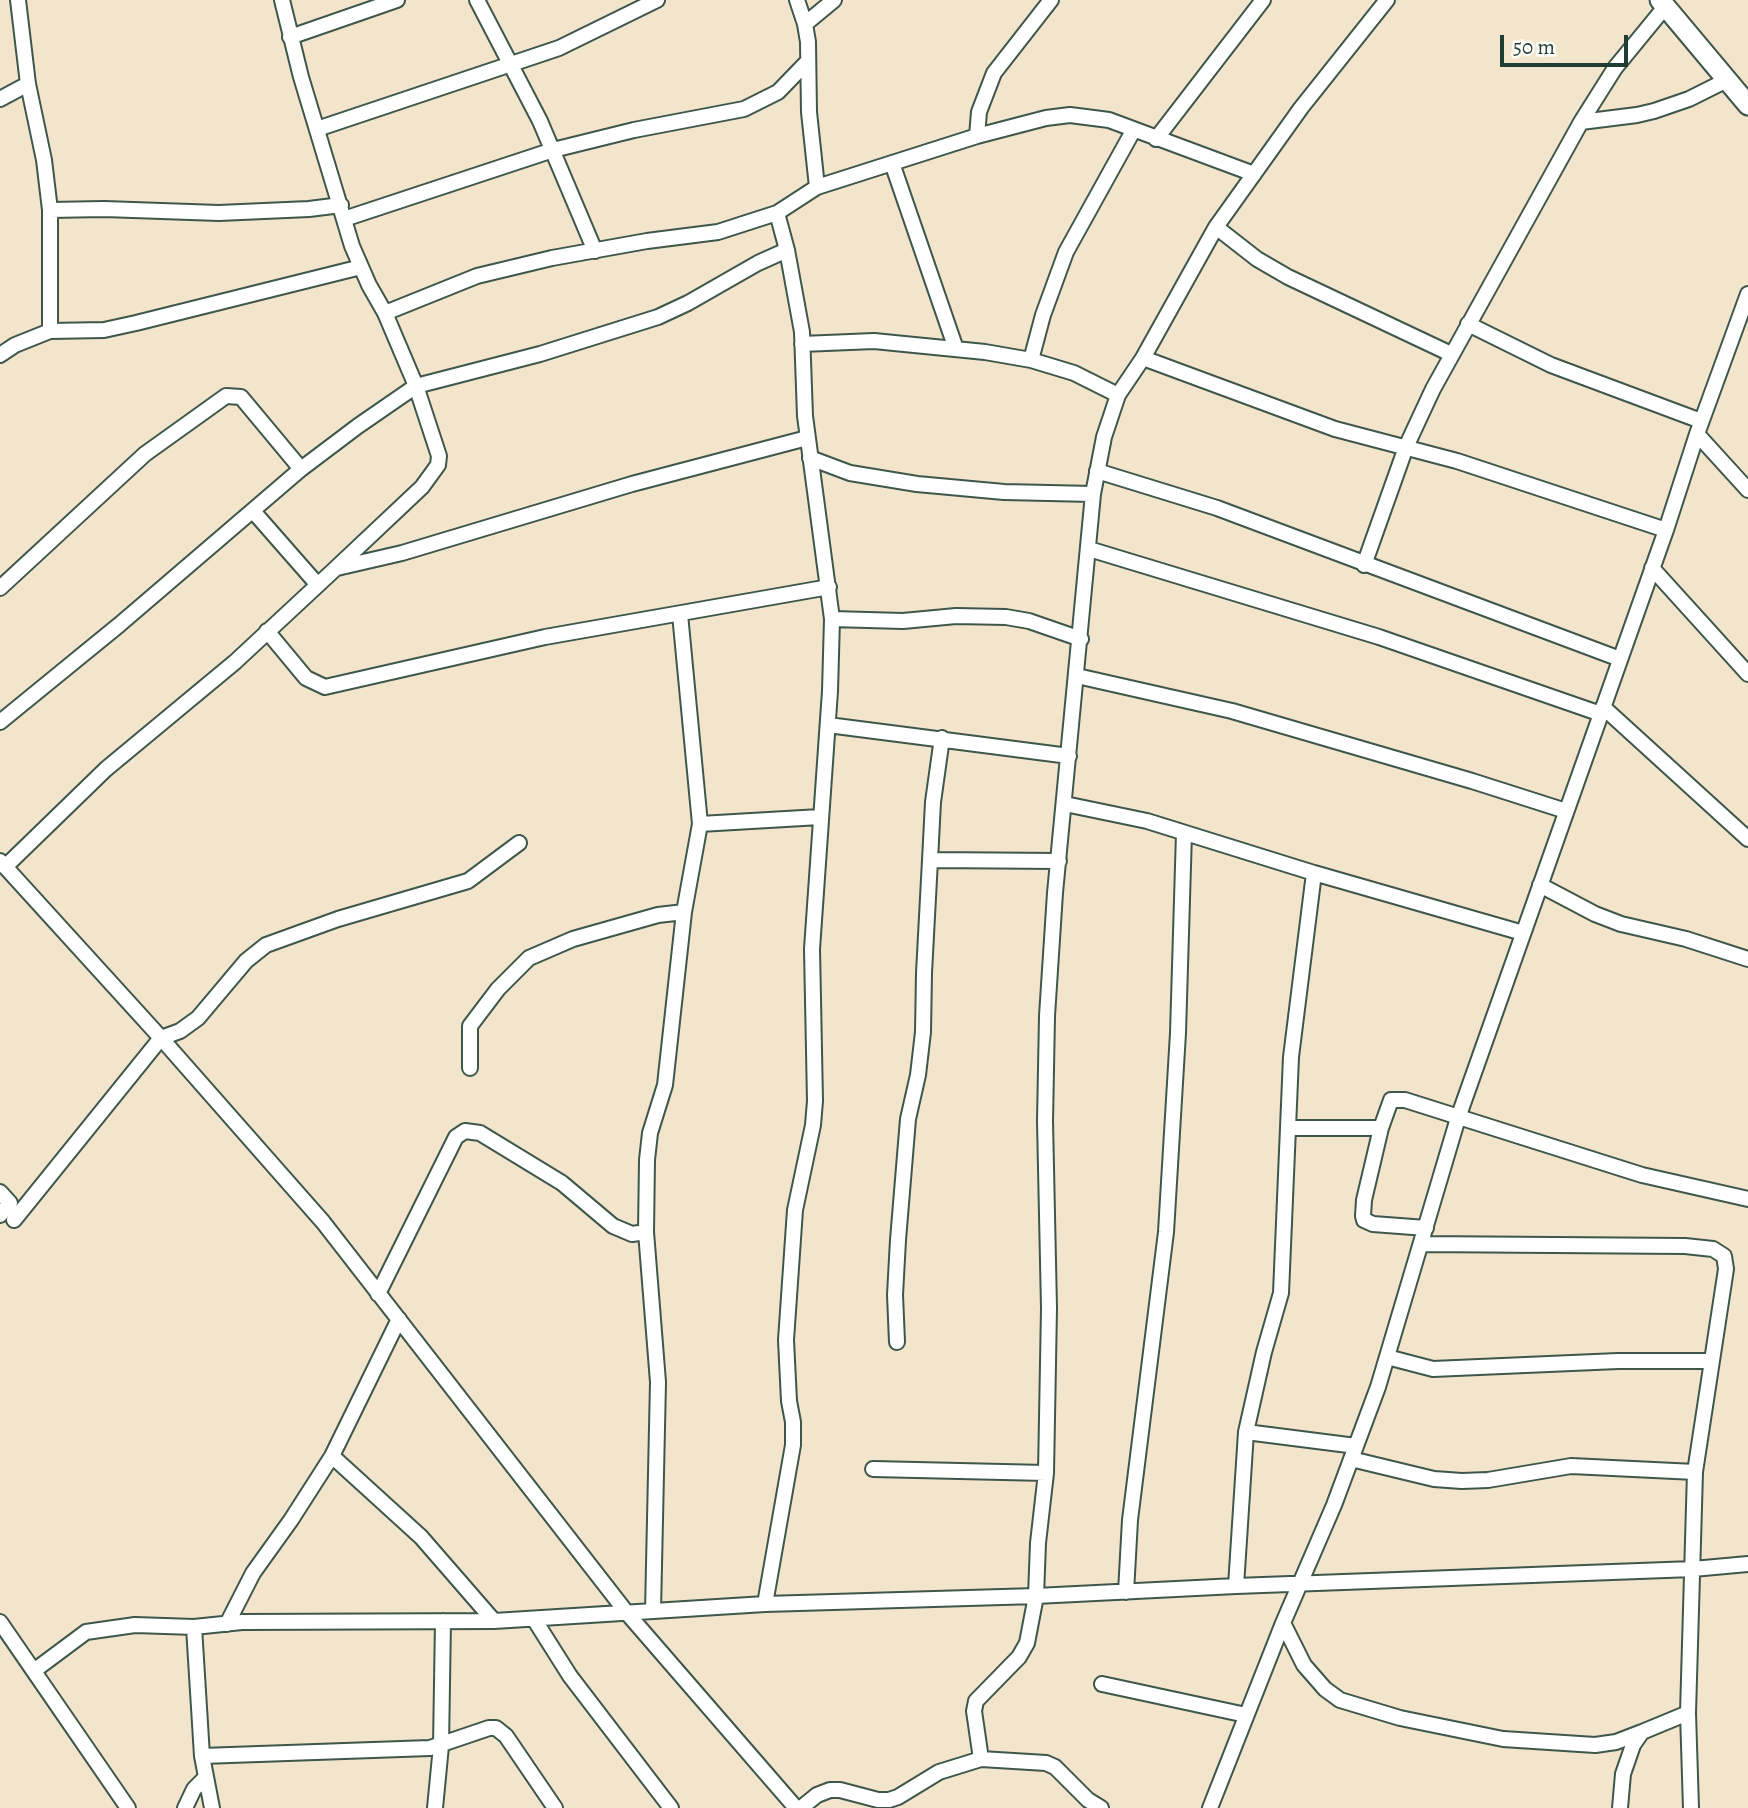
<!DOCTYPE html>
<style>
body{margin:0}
#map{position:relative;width:1748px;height:1808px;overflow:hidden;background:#f2e5cb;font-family:Alegreya,serif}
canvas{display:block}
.scale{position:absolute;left:1500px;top:35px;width:128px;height:32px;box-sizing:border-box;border:4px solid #1f3d34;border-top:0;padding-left:9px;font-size:21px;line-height:24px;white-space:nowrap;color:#1f3d34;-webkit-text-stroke:5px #fdfcf7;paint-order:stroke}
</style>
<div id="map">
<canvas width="1748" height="1808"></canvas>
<div class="scale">50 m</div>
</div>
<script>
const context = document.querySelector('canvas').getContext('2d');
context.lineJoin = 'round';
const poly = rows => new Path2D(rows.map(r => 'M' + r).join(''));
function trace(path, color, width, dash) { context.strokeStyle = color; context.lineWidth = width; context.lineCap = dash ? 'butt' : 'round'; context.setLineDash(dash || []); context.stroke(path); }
const street = poly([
 [477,0,540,121,595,251],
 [797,0,805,24,808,42,809,112,817,187],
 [805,24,834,0],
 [290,37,397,0],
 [0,99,28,84],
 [1581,122,1615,68,1665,7],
 [317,129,559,48,657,0],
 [977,136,979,112,994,73,1051,0],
 [1156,139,1263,0],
 [892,163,956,349],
 [50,210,104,209,219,213,309,209,341,205],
 [344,219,553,150,634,130,744,109,778,92,808,61],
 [1216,227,1257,259,1288,277,1451,354],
 [385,313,477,276,552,258,647,241,718,232,777,213],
 [1468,324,1551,365,1701,421],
 [50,331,104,330,136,323,361,267],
 [802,344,874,341,985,352,1031,360,1074,373,1118,395],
 [0,355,15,345,50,331,50,210,44,160,28,84,18,0],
 [1143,358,1335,429,1457,461,1666,530],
 [1031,360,1043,315,1066,252,1133,131],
 [1697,434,1748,490],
 [810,458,850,473,917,484,1004,492,1093,494],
 [1097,471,1217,508,1620,659],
 [253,511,317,584],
 [1089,549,1379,637,1601,714],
 [1364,565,1406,447,1433,389,1581,122,1637,115,1654,111,1689,99,1727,80],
 [337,568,402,553,632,484,807,438],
 [1652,568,1748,674],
 [0,588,145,454,226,396,241,397,301,469],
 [832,619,903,621,956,616,1006,617,1029,621,1081,639],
 [267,631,306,678,325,687,545,637,829,587],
 [1077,676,1232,711,1472,781,1566,811],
 [1603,707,1748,839],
 [0,722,119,625,301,469,358,426,416,386,540,354,658,317,688,303,758,263,787,250],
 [828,725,1069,756],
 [1065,804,1147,821,1314,873,1523,933],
 [700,824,820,817],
 [930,860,933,802,942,738],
 [0,861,161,1038,323,1222,627,1613,796,1808],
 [5,867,106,769,235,662,335,569,422,487,438,465,439,456,416,386,385,313,369,285,352,246,301,77,282,0],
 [1540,885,1595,914,1621,924,1686,939,1748,959],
 [470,1068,470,1026,498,989,529,958,573,939,658,915,684,912],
 [1289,1128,1381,1128],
 [0,1192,10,1203,0,1215],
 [14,1220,161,1038,180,1031,198,1018,246,961,266,945,338,919,468,881,519,843],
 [1426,1228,1373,1224,1364,1220,1363,1216,1364,1200,1381,1128,1391,1100,1405,1100,1642,1175,1748,1199],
 [1421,1244,1685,1246,1713,1249,1724,1256,1726,1269,1695,1472,1688,1713,1642,1732,1633,1745,1623,1774,1620,1808],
 [378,1294,456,1137,465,1131,480,1133,562,1183,613,1226,632,1234,646,1232],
 [897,1342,895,1295,898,1240,908,1119,918,1075,923,1032,924,973,930,860,1059,861],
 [1387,1357,1433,1369,1618,1361,1712,1361],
 [1246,1432,1356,1446],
 [332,1456,421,1537,494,1621],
 [1351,1459,1434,1479,1462,1481,1488,1480,1571,1466,1695,1472],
 [873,1469,1046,1473],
 [1236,1586,1246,1432,1264,1352,1281,1293,1291,1057,1314,873],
 [1126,1592,1130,1520,1166,1232,1178,1033,1184,833],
 [765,1604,793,1445,793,1422,789,1401,786,1340,795,1210,813,1125,815,1101,812,949,830,691,832,619,805,416,802,332,787,250,777,213,817,187,977,136,1046,118,1070,115,1109,120,1254,174],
 [653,1611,658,1382,646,1232,647,1160,650,1133,665,1085,684,912,700,824,680,614],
 [534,1619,570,1676,671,1808],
 [0,1622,128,1808],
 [1283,1623,1304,1665,1325,1689,1340,1700,1400,1718,1503,1739,1595,1745,1616,1742,1642,1732],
 [227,1624,253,1573,291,1520,332,1456,399,1319],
 [35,1670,86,1632,135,1625,194,1627],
 [1102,1684,1246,1715],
 [1688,1713,1691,1808],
 [202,1756,430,1748,489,1728,496,1728,506,1736,555,1808],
 [981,1759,974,1711,976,1701,1019,1657,1027,1643,1036,1596,1038,1543,1046,1473,1049,1308,1045,1121,1047,1016,1055,893,1093,494,1104,437,1118,395,1143,358,1216,227,1301,108,1387,0],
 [185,1808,194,1789,206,1777],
 [212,1808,202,1756,194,1627,242,1622,494,1621,765,1604,1036,1596,1236,1586,1693,1569,1748,1564],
 [435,1808,441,1746,443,1621],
 [801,1808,817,1795,830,1790,840,1790,878,1800,889,1800,898,1797,939,1772,981,1759,1046,1763,1055,1767,1088,1800,1101,1808],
 [1210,1808,1283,1623,1334,1505,1378,1387,1458,1118,1666,530,1697,434,1748,294]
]);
const secondary = poly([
 [1660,0,1748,105]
]);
trace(street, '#3f564b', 18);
trace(secondary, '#3f564b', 23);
trace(street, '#fff', 14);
trace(secondary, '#fff', 19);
</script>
